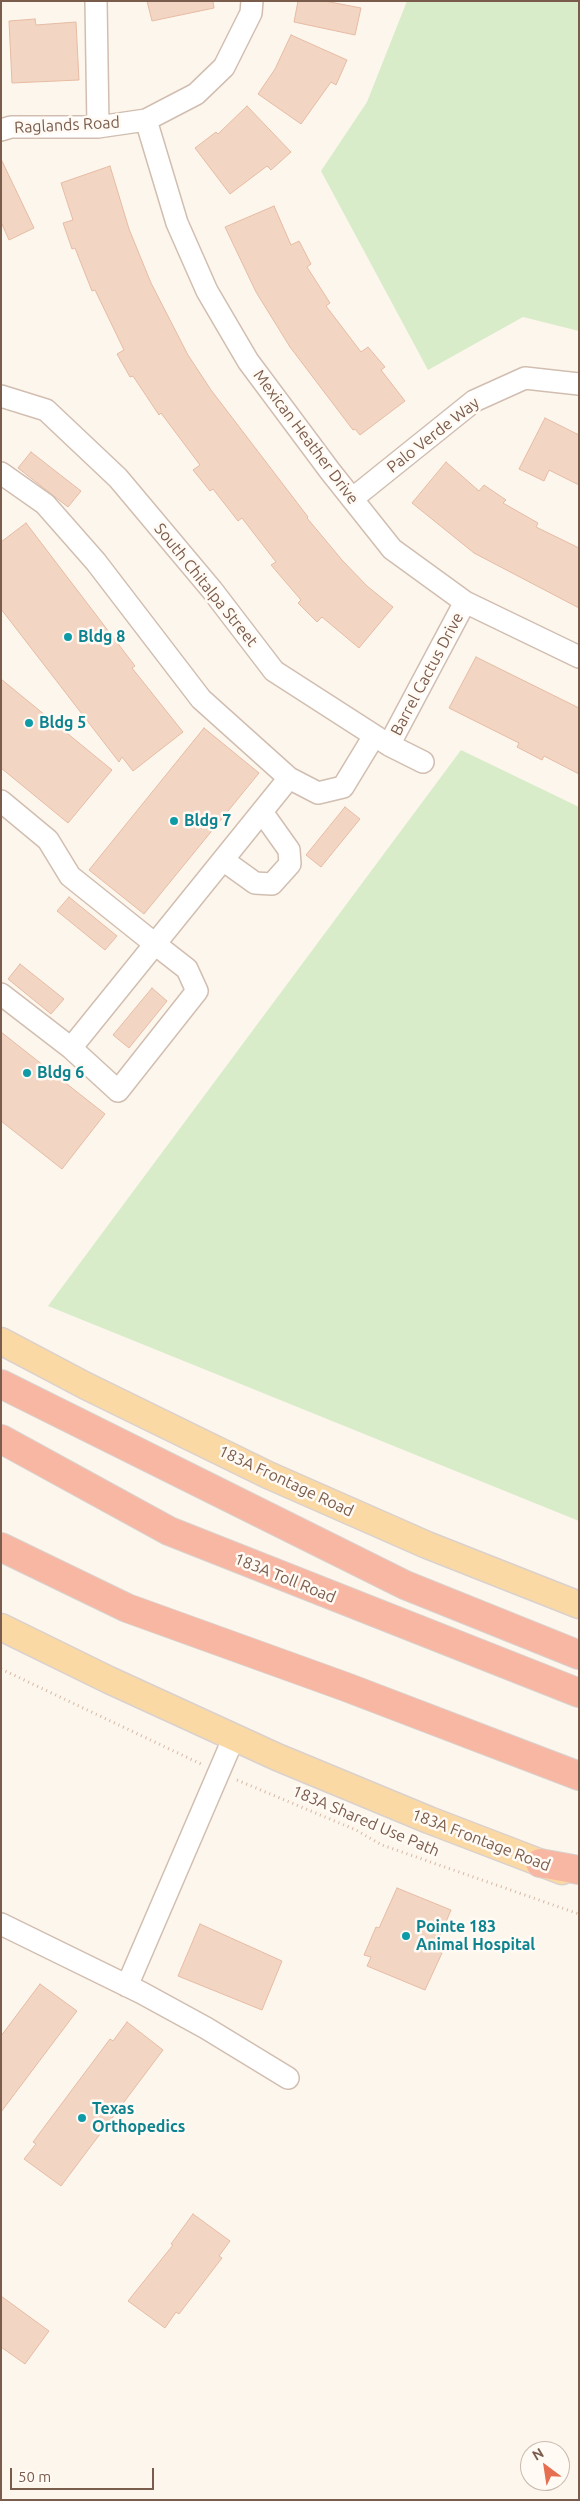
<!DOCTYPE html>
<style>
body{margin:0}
#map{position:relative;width:580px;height:2501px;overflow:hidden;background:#fdf6ec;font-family:Ubuntu,sans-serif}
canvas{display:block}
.frame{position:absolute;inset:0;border:2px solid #7a5c4d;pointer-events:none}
.north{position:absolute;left:520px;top:2441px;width:50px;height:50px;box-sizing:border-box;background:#fffaf3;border:1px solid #cabbb1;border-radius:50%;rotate:329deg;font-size:14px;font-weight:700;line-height:20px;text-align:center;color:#7a5c4d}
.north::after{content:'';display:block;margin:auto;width:18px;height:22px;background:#e76f51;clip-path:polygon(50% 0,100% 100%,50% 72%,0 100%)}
.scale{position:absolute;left:10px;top:2468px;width:144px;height:22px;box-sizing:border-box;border:2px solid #7a5c4d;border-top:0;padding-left:6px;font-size:15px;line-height:18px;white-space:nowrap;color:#7a5c4d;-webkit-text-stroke:4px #fffaf3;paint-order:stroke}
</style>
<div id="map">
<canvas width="580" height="2501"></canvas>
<div class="frame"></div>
<div class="north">N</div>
<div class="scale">50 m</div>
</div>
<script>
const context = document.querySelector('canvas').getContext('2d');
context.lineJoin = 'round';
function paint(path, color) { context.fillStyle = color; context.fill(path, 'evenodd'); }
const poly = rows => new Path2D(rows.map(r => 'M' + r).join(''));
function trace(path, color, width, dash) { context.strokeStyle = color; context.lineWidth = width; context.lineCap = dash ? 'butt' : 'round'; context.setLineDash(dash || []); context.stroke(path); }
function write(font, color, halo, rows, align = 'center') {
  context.font = font + ' Ubuntu,sans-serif'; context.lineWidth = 5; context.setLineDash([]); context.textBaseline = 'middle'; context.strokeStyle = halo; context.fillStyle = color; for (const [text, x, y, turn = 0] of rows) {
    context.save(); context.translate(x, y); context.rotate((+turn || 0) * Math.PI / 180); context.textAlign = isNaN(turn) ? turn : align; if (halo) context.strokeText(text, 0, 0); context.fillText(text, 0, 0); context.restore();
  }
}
paint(poly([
 [407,1,579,1,579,331,523,317,428,370,321,171,367,102],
 [461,750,579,807,579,1521,48,1306]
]), '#d8ecc9');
const building = poly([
 [147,1,213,1,214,8,152,21,147,1],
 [298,1,325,1,361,8,355,35,294,22,298,1],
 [35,19,36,25,76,22,79,80,12,83,9,21,35,19],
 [291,35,347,60,336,85,331,82,301,124,258,94,275,69,291,35],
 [247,106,291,152,271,170,267,166,230,194,195,148,216,132,218,134,247,106],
 [1,159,34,228,9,240,1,222,1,159],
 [110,166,129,229,151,283,188,355,211,390,308,517,307,518,342,560,367,586,393,607,359,648,322,617,317,622,298,603,301,600,271,565,276,562,242,518,238,521,213,489,210,491,193,470,200,465,161,413,159,415,133,376,130,377,117,354,124,350,95,290,92,291,75,248,72,249,63,223,73,220,61,183,110,166],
 [274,206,291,245,299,241,311,264,307,267,330,303,326,306,361,352,368,347,385,367,381,370,405,401,360,435,355,429,353,430,290,347,256,292,225,227,274,206],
 [545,418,579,435,579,485,549,470,544,481,519,469,545,418],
 [31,452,81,491,68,507,18,468,31,452],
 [446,462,479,491,484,485,506,500,503,503,538,523,536,527,579,548,579,608,474,553,412,503,446,462],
 [26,523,135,666,132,668,183,732,133,771,122,757,119,762,1,609,1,542,26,523],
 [476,657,579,708,579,774,544,756,542,760,517,747,519,743,449,708,476,657],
 [1,679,112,770,68,823,1,768,1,679],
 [204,728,259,773,144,914,89,870,204,728],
 [345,807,360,819,321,867,306,855,345,807],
 [69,897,117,936,105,950,57,911,69,897],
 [20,964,64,999,51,1014,8,979,20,964],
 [152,988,167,1001,129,1048,113,1035,152,988],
 [1,1032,105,1114,62,1169,1,1121,1,1032],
 [397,1888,451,1910,434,1950,442,1953,425,1990,367,1966,371,1957,364,1955,376,1927,379,1928,397,1888],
 [200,1924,282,1961,262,2010,178,1976,200,1924],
 [40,1984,77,2011,1,2112,1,2036,40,1984],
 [127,2022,163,2050,61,2186,24,2159,36,2144,33,2142,110,2039,113,2041,127,2022],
 [193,2214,230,2241,219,2256,222,2258,179,2314,176,2312,165,2328,128,2301,173,2245,171,2244,193,2214],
 [1,2296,49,2331,25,2364,1,2347,1,2296]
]);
paint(building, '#f3d5c3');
trace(building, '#e6bba3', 1);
const minor = poly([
 [96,1,98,127],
 [146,120,177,223,207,291,248,361,330,471,392,549,465,602,579,657],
 [1,130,11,127,98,127,146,120,196,94,224,67,251,13,252,1],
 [1,396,46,410,118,478,212,590,274,671,389,745,423,762],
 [1,473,45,504,96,562,201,699,289,778],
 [352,499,474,401,525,378,579,384],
 [389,745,465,602],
 [1,801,48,840,70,876,155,944,289,778,318,793,343,787,374,736],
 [223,860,255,883,272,884,290,864,289,850,262,812],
 [1,994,71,1048,155,944,187,969,197,991,118,1091,71,1048],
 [1,1924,142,1993,206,2028,288,2078],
 [127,1986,234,1737]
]);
const major = poly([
 [1,1341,86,1386,268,1475,427,1545,579,1605],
 [1,1627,109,1680,277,1757,429,1820,562,1871]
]);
const highway = poly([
 [1,1384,405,1585,579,1655],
 [1,1439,169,1531,579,1693],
 [1,1547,127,1608,346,1687,579,1776],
 [540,1863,579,1870]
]);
trace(minor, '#d1beb0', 24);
trace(major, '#dad1cd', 29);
trace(highway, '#dad1cd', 30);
trace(poly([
 [1,1669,201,1764],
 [237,1780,356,1830,382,1845,579,1914]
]), '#d9b8a5', 3, [1, 4]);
trace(minor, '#fff', 21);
trace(major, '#fbd9a5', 26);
trace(highway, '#f7b7a3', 28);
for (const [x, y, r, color] of [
 [68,637,5,"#0f9aa8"],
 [29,723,5,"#0f9aa8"],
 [174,821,5,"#0f9aa8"],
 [27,1073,5,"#0f9aa8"],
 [406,1936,5,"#0f9aa8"],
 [82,2118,5,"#0f9aa8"]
]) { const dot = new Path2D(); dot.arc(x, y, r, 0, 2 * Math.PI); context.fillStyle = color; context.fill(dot); trace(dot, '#fffaf3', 2); }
write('16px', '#7a5c4d', '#fffaf3', [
 ["Raglands Road",67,125,-3],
 ["Palo Verde Way",433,435,-38],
 ["Mexican Heather Drive",306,437,53],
 ["South Chitalpa Street",206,585,51],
 ["Barrel Cactus Drive",427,674,-62],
 ["183A Frontage Road",286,1481,25],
 ["183A Toll Road",285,1578,22],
 ["183A Shared Use Path",366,1821,23],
 ["183A Frontage Road",481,1840,21]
]);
write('bold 16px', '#0d838f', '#fffaf3', [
 ["Bldg 8",78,637],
 ["Bldg 5",39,723],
 ["Bldg 7",184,821],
 ["Bldg 6",37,1073],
 ["Pointe 183",416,1927],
 ["Animal Hospital",416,1945],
 ["Texas",92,2109],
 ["Orthopedics",92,2127]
], 'left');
</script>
